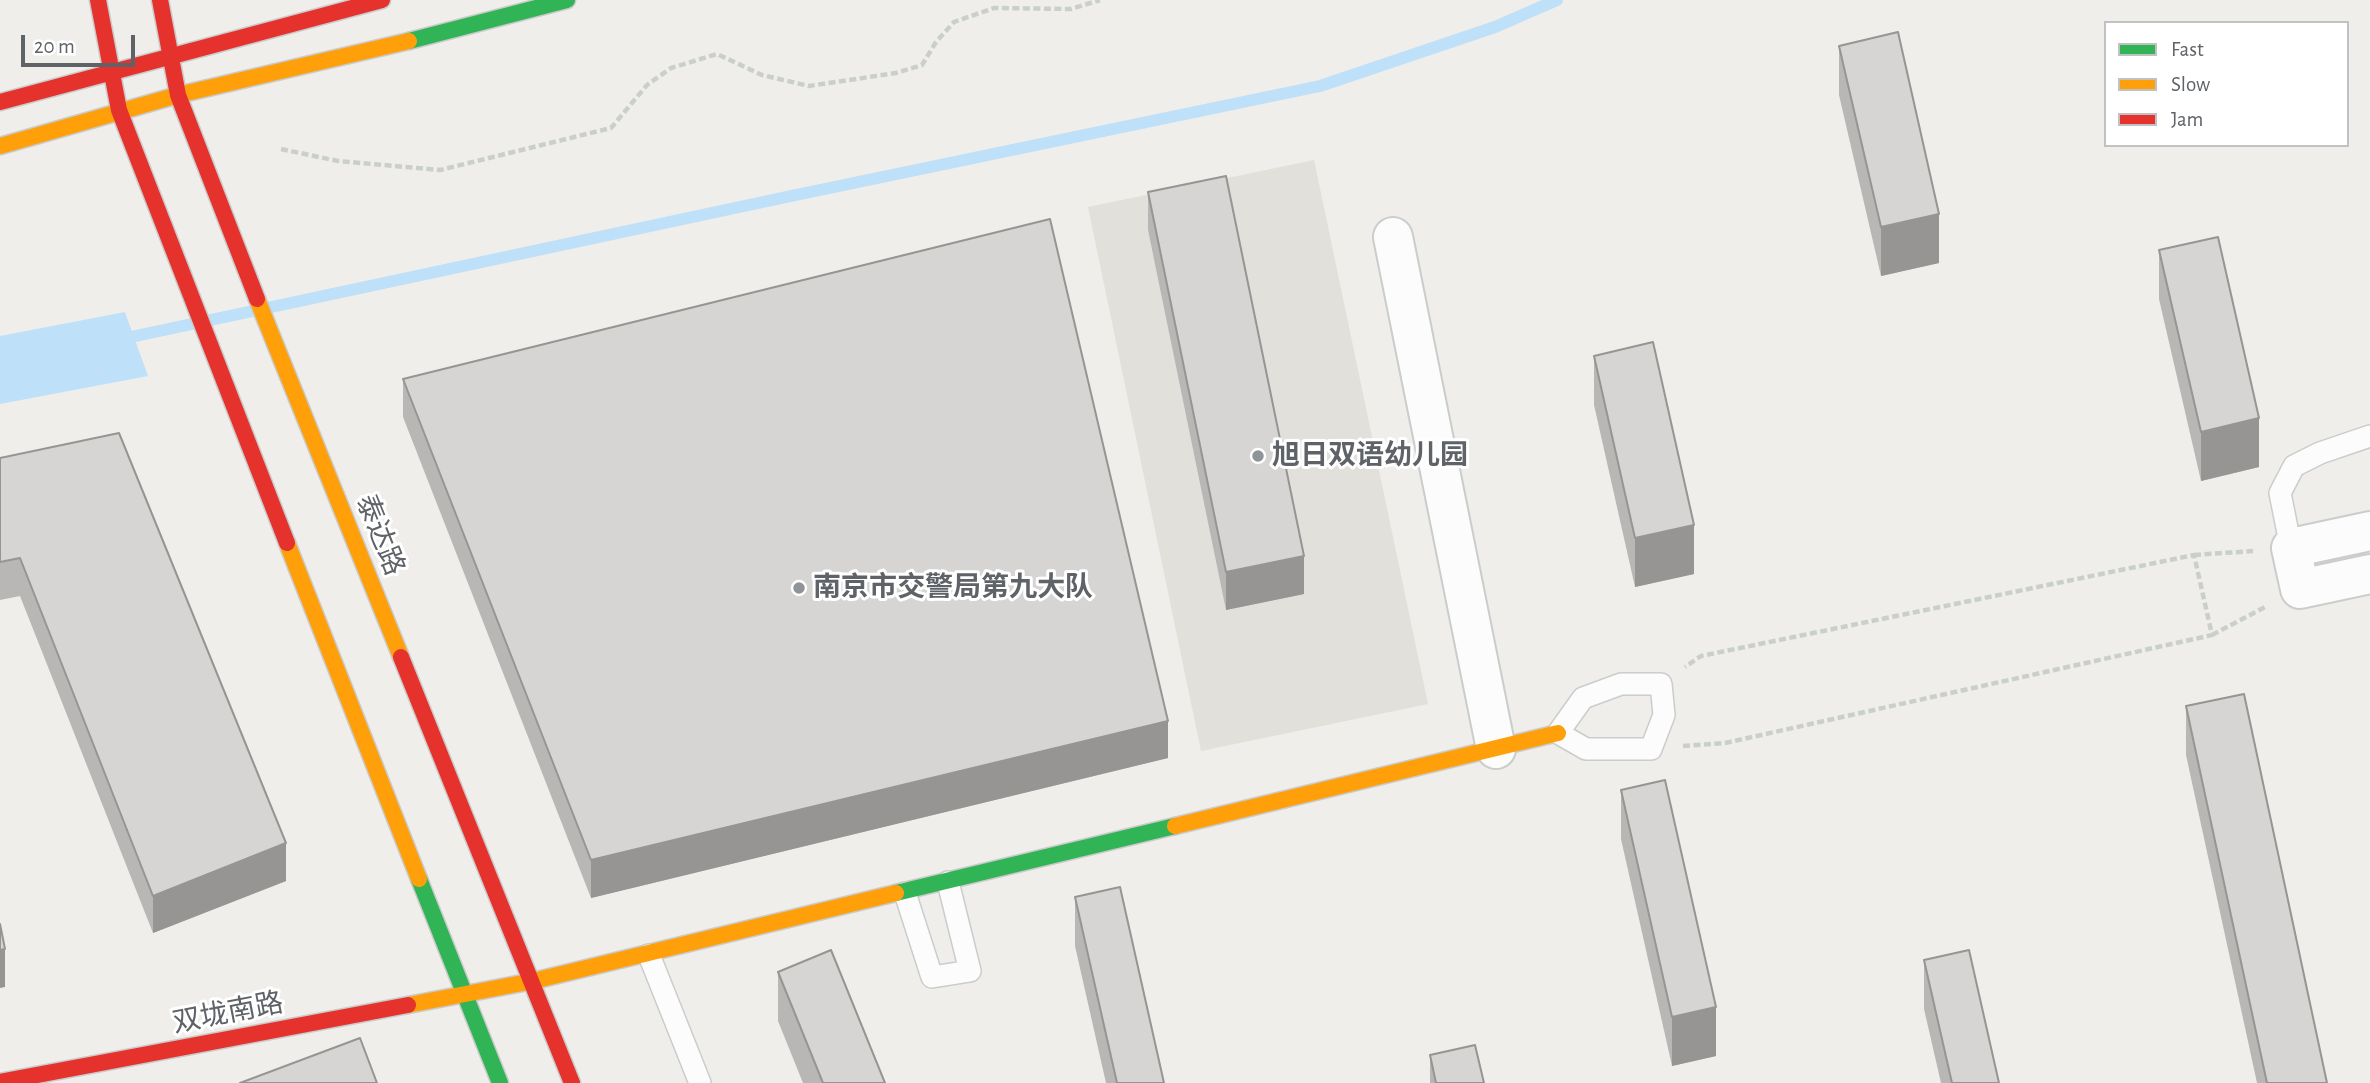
<!DOCTYPE html>
<meta charset="utf-8">
<style>
body{margin:0}
#map{position:relative;width:2370px;height:1083px;overflow:hidden;background:#efeeea;font-family:"Alegreya Sans",sans-serif}
canvas{display:block}
.legend{position:absolute;left:2104px;top:21px;width:245px;height:126px;box-sizing:border-box;background:#fff;border:2px solid #bfc1c3;margin:0;padding:9px 12px;list-style:none;font-size:21px;color:#5f6368}
.legend li{display:flex;align-items:center;gap:14px;height:35px}
.legend b{width:35px;border:2px solid #bfc1c3}
.scale{position:absolute;left:21px;top:35px;width:114px;height:32px;box-sizing:border-box;border:4px solid #5f6368;border-top:0;padding-left:9px;font-size:21px;line-height:24px;white-space:nowrap;color:#5f6368;-webkit-text-stroke:5px #fff;paint-order:stroke}
</style>
<div id="map">
<canvas width="2370" height="1083"></canvas>
<ul class="legend">
<li><b style="height:9px;background:#30b455"></b>Fast</li>
<li><b style="height:9px;background:#ff9f0a"></b>Slow</li>
<li><b style="height:9px;background:#e5322d"></b>Jam</li>
</ul>
<div class="scale">20 m</div>
</div>
<script>
const context = document.querySelector('canvas').getContext('2d');
context.lineJoin = 'round';
function paint(path, color) { context.fillStyle = color; context.fill(path, 'evenodd'); }
const poly = rows => new Path2D(rows.map(r => 'M' + r).join(''));
function trace(path, color, width, dash) { context.strokeStyle = color; context.lineWidth = width; context.lineCap = dash ? 'butt' : 'round'; context.setLineDash(dash || []); context.stroke(path); }
function write(font, color, halo, rows, align = 'center') {
  context.font = font + ' "Alegreya Sans","Noto Sans SC",sans-serif'; context.lineWidth = 6; context.setLineDash([]); context.textBaseline = 'middle'; context.strokeStyle = halo; context.fillStyle = color; for (const [text, x, y, turn = 0] of rows) {
    context.save(); context.translate(x, y); context.rotate((+turn || 0) * Math.PI / 180); context.textAlign = isNaN(turn) ? turn : align; if (halo) context.strokeText(text, 0, 0); context.fillText(text, 0, 0); context.restore();
  }
}
paint(poly([
 [1314,160,1428,704,1201,751,1088,207]
]), '#e2e0da');
paint(poly([
 [125,312,148,376,0,404,0,336]
]), '#bfe0f9');
paint(poly([
 [124,309,128,311,151,375,150,379]
]), '#efeeea');
trace(poly([
 [117,340,791,196,1320,86,1495,27,1557,0]
]), '#bfe0f9', 12);
const lane = poly([
 [2291,548,2280,493,2294,466,2320,453,2370,436],
 [1621,684,1661,684,1664,715,1651,749,1586,749,1558,733,1583,698,1621,684],
 [905,893,932,977,970,971,948,882],
 [649,955,700,1083]
]);
const street = poly([
 [1393,237,1496,749],
 [2370,531,2291,548,2300,589,2370,574]
]);
const fast = poly([
 [409,41,567,0],
 [419,879,500,1083],
 [896,893,1175,826]
]);
const slow = poly([
 [0,146,178,95,409,41],
 [257,299,401,657],
 [287,543,419,879],
 [1175,826,1558,733],
 [408,1005,533,981,896,893]
]);
const jam = poly([
 [98,0,119,110,287,543],
 [160,0,178,95,257,299],
 [0,102,382,0],
 [401,657,572,1083],
 [0,1082,408,1005]
]);
trace(lane, '#cbcccc', 24);
trace(street, '#cbcccc', 42);
trace(fast, '#cacacb', 19);
trace(slow, '#cacacb', 19);
trace(jam, '#cacacb', 19);
trace(poly([
 [281,149,338,161,440,170,611,128,647,85,671,68,717,54,762,75,809,86,896,73,922,65,936,42,954,22,994,8,1071,9,1100,0],
 [2194,555,2253,551],
 [2212,635,2267,606],
 [1683,746,1725,743,2212,635,2194,555,1701,656,1685,667]
]), '#cacfcc', 4.5, [7, 3.5]);
trace(lane, '#fdfcfc', 21);
trace(street, '#fdfcfc', 38);
trace(fast, '#30b455', 16);
trace(slow, '#ff9f0a', 16);
trace(jam, '#e5322d', 16);
paint(poly([
 [1839,46,1939,263,1881,276,1839,95],
 [1148,192,1304,594,1226,610,1148,230],
 [2159,250,2259,467,2201,481,2159,299],
 [1594,356,1694,574,1635,587,1594,405],
 [403,379,1168,758,591,898,403,417],
 [0,458,286,881,153,933,20,596,0,600],
 [2186,706,2327,1083,2257,1083,2186,755],
 [1621,790,1716,1056,1672,1066,1621,839],
 [1075,897,1164,1083,1106,1083,1075,946],
 [1924,960,1999,1083,1941,1083,1924,1009],
 [778,972,885,1083,803,1083,778,1021],
 [1430,1055,1484,1083,1430,1083]
]), '#b8b7b5');
paint(poly([
 [1939,214,1939,263,1881,276,1881,227],
 [2259,418,2259,467,2201,481,2201,432],
 [1694,525,1694,574,1635,587,1635,538],
 [1304,556,1304,594,1226,610,1226,572],
 [1168,721,1168,758,591,898,591,860],
 [286,843,286,881,153,933,153,896],
 [5,949,5,987,0,988,0,950],
 [1716,1007,1716,1056,1672,1066,1672,1017]
]), '#969594');
const building = poly([
 [1898,32,1939,214,1881,227,1839,46,1898,32],
 [1226,176,1304,556,1226,572,1148,192,1226,176],
 [1050,219,1168,721,591,860,403,379,1050,219],
 [2218,237,2259,418,2201,432,2159,250,2218,237],
 [1653,342,1694,525,1635,538,1594,356,1653,342],
 [119,433,286,843,153,896,20,558,0,562,0,458,119,433],
 [2244,694,2327,1083,2267,1083,2186,706,2244,694],
 [1665,780,1716,1007,1672,1017,1621,790,1665,780],
 [1120,887,1164,1083,1117,1083,1075,897,1120,887],
 [0,924,5,949,0,950,0,924],
 [831,950,885,1083,823,1083,778,972,831,950],
 [1969,950,1999,1083,1952,1083,1924,960,1969,950],
 [360,1038,377,1083,240,1083,360,1038],
 [1475,1045,1484,1083,1436,1083,1430,1055,1475,1045]
]);
paint(building, '#d6d5d3');
trace(building, '#969594', 2);
for (const [x, y, r, color] of [
 [1258,456,7,"#919496"],
 [799,588,7,"#919496"]
]) { const dot = new Path2D(); dot.arc(x, y, r, 0, 2 * Math.PI); context.fillStyle = color; context.fill(dot); trace(dot, '#fff', 2.5); }
write('bold 28px', '#5f6368', '#fff', [
 ["旭日双语幼儿园",1272,456],
 ["南京市交警局第九大队",813,588]
], 'left');
write('28px', '#5f6368', '#fff', [
 ["泰达路",380,535,68],
 ["双垅南路",228,1013,-11]
]);
</script>
